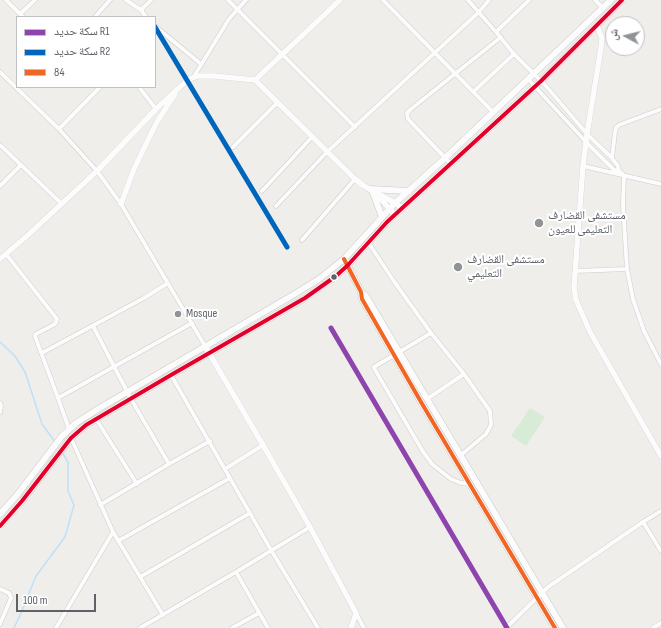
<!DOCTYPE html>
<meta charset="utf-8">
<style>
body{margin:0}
#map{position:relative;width:661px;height:628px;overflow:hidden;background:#efeeea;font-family:"Sofia Sans Condensed","Noto Naskh Arabic",sans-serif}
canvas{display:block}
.legend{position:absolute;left:16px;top:16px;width:140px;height:72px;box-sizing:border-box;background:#fff;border:1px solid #bfc1c3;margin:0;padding:5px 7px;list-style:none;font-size:12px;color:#5f6368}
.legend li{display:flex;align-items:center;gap:8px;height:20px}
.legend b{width:20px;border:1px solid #bfc1c3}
.north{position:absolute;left:605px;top:16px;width:40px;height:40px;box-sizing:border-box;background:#fff;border:1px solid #bfc1c3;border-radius:50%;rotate:277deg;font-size:11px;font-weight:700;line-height:16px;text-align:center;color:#5f6368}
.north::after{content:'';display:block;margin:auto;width:14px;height:18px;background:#919496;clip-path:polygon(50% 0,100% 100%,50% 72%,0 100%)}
.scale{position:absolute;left:16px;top:594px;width:80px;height:18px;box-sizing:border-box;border:2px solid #5f6368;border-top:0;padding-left:5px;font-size:12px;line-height:14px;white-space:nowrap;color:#5f6368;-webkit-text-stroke:3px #fff;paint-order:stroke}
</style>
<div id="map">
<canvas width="661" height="628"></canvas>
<ul class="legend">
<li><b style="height:5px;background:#8e44ad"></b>سكة حديد R1</li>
<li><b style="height:5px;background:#0065bd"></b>سكة حديد R2</li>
<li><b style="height:5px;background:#f26522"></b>84</li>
</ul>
<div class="north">ش</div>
<div class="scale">100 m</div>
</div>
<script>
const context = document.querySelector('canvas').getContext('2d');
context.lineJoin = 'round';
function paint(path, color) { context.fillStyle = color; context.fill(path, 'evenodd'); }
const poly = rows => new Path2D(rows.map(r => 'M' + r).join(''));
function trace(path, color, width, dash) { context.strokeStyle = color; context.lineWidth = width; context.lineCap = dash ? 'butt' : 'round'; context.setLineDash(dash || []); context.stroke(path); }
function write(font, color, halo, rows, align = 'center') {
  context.font = font + ' "Sofia Sans Condensed","Noto Naskh Arabic",sans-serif'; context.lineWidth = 4; context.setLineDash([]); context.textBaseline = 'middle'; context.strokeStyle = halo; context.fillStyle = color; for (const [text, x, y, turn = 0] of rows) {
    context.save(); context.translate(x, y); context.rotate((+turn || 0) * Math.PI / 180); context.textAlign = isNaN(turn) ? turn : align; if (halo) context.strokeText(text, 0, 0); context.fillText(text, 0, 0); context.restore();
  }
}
paint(poly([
 [530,408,545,417,526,446,511,436]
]), '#d8ebd6');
trace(poly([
 [0,342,15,356,25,372,42,424,55,442],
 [14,628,22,611,36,576,65,537,74,505,68,491,68,462,62,452]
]), '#bfe0f9', 1.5);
const minor = poly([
 [6,0,23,17],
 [126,0,141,10,146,17],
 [228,0,355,127],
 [383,0,493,112],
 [468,0,496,32,514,54,546,86,587,134,612,158,618,166,619,171],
 [595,0,603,8],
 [141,10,151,0],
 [20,14,35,0],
 [95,17,110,0],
 [155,26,201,64],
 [496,32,529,0],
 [0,72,59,129,97,171,121,204,205,346],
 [193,78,229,19,246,0],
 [528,79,586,142,614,170,619,171,624,175,623,205,627,269,633,299,644,331,661,364],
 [139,87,156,109],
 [473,92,514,54],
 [59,129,100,87],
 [0,145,62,204],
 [233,147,278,102],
 [612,158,615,132,616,128,619,125,661,109],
 [451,164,408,119,407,113,411,109,501,37],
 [583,166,661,184],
 [0,186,21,165],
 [262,191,312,137],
 [276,206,327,152,479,12,489,0],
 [302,240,355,179],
 [368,242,393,280,431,333,464,374,490,411,491,425,486,434,461,455],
 [6,254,57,319,56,322,55,324,36,334,35,336,58,398,69,429],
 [575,271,627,269],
 [93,326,131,399,169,464],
 [431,333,374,367,374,368,422,450,432,464,451,479,461,483,470,484],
 [42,353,144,298,168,283],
 [171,375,271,550,318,628],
 [58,398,192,323],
 [427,399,464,374],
 [0,403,1,406,0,412],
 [96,419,137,484],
 [225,469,263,445],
 [100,505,169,464,210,441],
 [643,522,661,551],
 [113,532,163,615],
 [118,541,230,478],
 [236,572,268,628],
 [140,577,250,513],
 [0,589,9,593,11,598,0,624],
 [356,613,364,628],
 [56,628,113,532,71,438],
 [140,628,236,572,310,527],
 [232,628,259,613],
 [506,628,548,587,643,522,661,511],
 [653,628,661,623]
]);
const tertiary = poly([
 [597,26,602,38,601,48,587,134,583,166,574,287,576,300,590,332,661,456],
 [255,80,340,0],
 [377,195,395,215],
 [121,204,134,169,148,140,157,122,175,94],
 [0,259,28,235,97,171,156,109,182,85,190,79,197,76,214,76,255,80,355,179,364,186,395,203,402,208],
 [205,346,263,445,310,527,356,613,351,628]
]);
const secondary = poly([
 [370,189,409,191],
 [372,190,382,217],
 [346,262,361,292,362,299,421,402,555,628],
 [361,292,366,296,563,628],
 [0,514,17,495,62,436,76,423,98,409,293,295,319,279,344,259,395,203,445,158,611,0],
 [0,526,22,501,71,438,86,425,171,375,305,298,336,276,348,265,387,222,541,81,622,0]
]);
trace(minor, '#cbcccc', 5);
trace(tertiary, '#cbcccc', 6);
trace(secondary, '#cacacb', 7);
trace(minor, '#fdfcfc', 4);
trace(tertiary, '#fdfcfc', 5.5);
trace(secondary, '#fdfcfc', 6);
trace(poly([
 [344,259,361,292,362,299,421,402,555,628]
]), '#f26522', 4);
trace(poly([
 [0,526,22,501,71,438,86,425,171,375,305,298,336,276,348,265,387,222,541,81,622,0]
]), '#e4002b', 4);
trace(poly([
 [331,328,507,628]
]), '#8e44ad', 5);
trace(poly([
 [155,27,287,247]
]), '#0065bd', 5);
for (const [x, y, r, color] of [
 [539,223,5,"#919496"],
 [458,267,5,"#919496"],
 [334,277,3.5,"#5f6368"],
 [178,314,4,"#919496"]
]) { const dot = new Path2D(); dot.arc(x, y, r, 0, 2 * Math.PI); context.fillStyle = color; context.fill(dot); trace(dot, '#fff', 1.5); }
write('12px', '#5f6368', '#fff', [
 ["مستشفى القضارف",548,216],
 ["التعليمى للعيون",548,230],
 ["مستشفى القضارف",467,260],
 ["التعليمي",467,274],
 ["Mosque",186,314]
], 'left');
</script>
